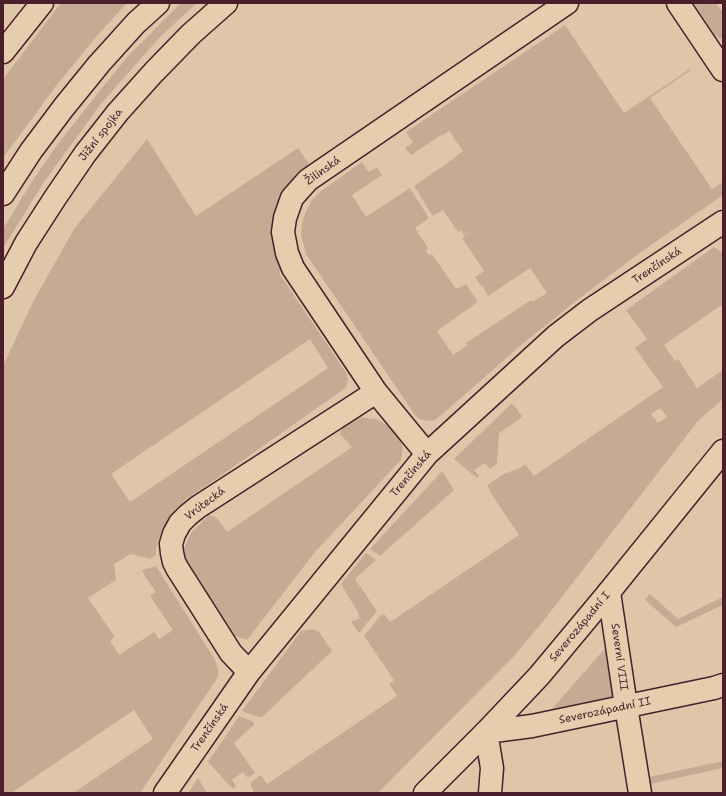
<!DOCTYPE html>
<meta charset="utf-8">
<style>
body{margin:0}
#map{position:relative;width:726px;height:796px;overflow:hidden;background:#e0c6a9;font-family:"Shantell Sans",sans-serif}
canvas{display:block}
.frame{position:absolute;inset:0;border:4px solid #4a1f2b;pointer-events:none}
</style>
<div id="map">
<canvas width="726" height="796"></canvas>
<div class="frame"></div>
</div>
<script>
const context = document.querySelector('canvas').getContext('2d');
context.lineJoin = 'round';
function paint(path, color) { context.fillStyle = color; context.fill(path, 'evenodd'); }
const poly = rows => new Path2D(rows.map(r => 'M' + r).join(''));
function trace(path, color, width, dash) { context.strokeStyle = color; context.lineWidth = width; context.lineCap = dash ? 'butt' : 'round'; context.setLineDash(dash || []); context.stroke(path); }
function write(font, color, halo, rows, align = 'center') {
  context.font = font + ' "Shantell Sans",sans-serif'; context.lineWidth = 3; context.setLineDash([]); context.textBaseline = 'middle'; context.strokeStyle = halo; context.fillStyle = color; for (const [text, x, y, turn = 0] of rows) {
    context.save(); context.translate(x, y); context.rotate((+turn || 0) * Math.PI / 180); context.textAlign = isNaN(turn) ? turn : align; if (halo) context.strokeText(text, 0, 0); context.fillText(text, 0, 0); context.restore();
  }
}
paint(poly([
 [61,3,127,3,95,38,56,86,3,158,3,79],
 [181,3,197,3,161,36,136,64,101,104,44,182,3,248,3,229,31,183,57,145,94,98,128,56],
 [694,3,716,3,723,13,723,40,719,38,714,34],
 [565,25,624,113,690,69,691,70,650,98,712,189,723,182,723,195,641,252,581,297,520,346,445,412,435,420,429,421,422,420,417,417,413,412,306,254,301,235,302,223,306,211,312,200,321,191,362,162,369,172,377,167,382,175,352,195,366,217,410,188,429,218,415,228,428,248,426,251,429,255,432,254,456,289,466,284,478,302,437,331,453,355,468,345,466,343,531,300,532,302,547,293,530,268,488,296,483,286,481,286,475,277,484,271,462,238,469,232,464,235,461,230,458,232,443,210,433,216,426,206,427,205,426,205,420,196,421,195,420,195,414,186,456,157,456,156,463,151,449,131,442,136,441,135,411,155,405,148,413,142,406,132],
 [147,139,196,216,298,148,309,164,297,174,280,199,275,218,274,247,276,258,284,269,279,273,345,371,348,377,347,385,344,389,219,477,186,499,174,511,164,527,159,539,156,549,156,555,150,559,131,554,114,564,116,580,88,598,115,637,110,641,119,655,154,632,159,639,173,630,150,596,156,592,146,578,142,570,156,566,215,660,218,669,218,677,140,793,73,793,153,739,134,710,11,793,3,793,3,366,33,302,74,229],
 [310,339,328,368,130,502,111,474],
 [714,247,723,253,723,304,664,345,675,361,678,359,697,388,723,370,723,399,698,421,541,624,513,657,378,793,254,793,250,783,261,775,267,784,397,696,389,684,394,680,364,636,380,616,384,614,390,622,519,535,492,495,487,485,504,474,520,468,525,464,534,476,663,387,635,348,647,339,626,310],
 [660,408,667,417,658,423,651,414],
 [511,404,513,404,522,416,521,418,499,433,497,464,490,469,485,463,474,470,479,476,477,478,454,459],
 [359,417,376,419,390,427,398,436,403,447,401,460,315,552,247,640,235,636,224,627,184,564,183,551,191,533,209,515,217,518,227,532,352,447,340,434,342,426],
 [442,471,454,490,380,556,370,549],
 [366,553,376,560,355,579,377,611,359,633,351,622,353,620,354,621,360,618,358,615,359,614,341,584],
 [650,594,678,619,723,597,723,605,676,627,645,600],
 [312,629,319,632,332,651,262,717,258,717,242,711,301,631],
 [609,644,617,697,612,701,550,711],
 [239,716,254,722,254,725,234,743,255,773,248,778,243,772,232,780,236,786,233,789,208,762],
 [723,761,723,768,650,784,649,777],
 [198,778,207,793,188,793]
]), '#c7aa94');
const minor = poly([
 [678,3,723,70],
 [3,52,42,3],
 [427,454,376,392,293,268,287,253,283,232,285,218,292,198,308,180,567,3],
 [609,592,626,706,640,793],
 [249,672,231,653,177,568,174,562,172,553,171,544,174,534,180,523,188,515,198,507,376,392],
 [165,793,249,672,427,454,556,336,590,310,723,222],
 [490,793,492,768,486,732,532,726,714,688,723,685]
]);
const tertiary = poly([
 [425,793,486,732,539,676,609,592,723,451]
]);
const trunk = poly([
 [3,194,31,151,64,107,99,64,136,23,158,3],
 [3,287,26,243,55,198,85,154,118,112,154,72,191,34,226,3]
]);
trace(minor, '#4a1f2b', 25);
trace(tertiary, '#4a1f2b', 25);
trace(trunk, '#4a1f2b', 25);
trace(minor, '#e6cdae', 22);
trace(tertiary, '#e6cdae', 22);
trace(trunk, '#e6cdae', 22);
write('11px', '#4a1f2b', '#e6cdae', [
 ["Jižní spojka",101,135,-52],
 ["Žilinská",323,171,-36],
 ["Trenčínská",657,266,-34],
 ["Trenčínská",411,474,-50],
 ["Vrútecká",205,504,-37],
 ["Severozápadní I",580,627,-50],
 ["Severní VIII",619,657,82],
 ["Severozápadní II",605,711,-12],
 ["Trenčínská",210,728,-55]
]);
</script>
